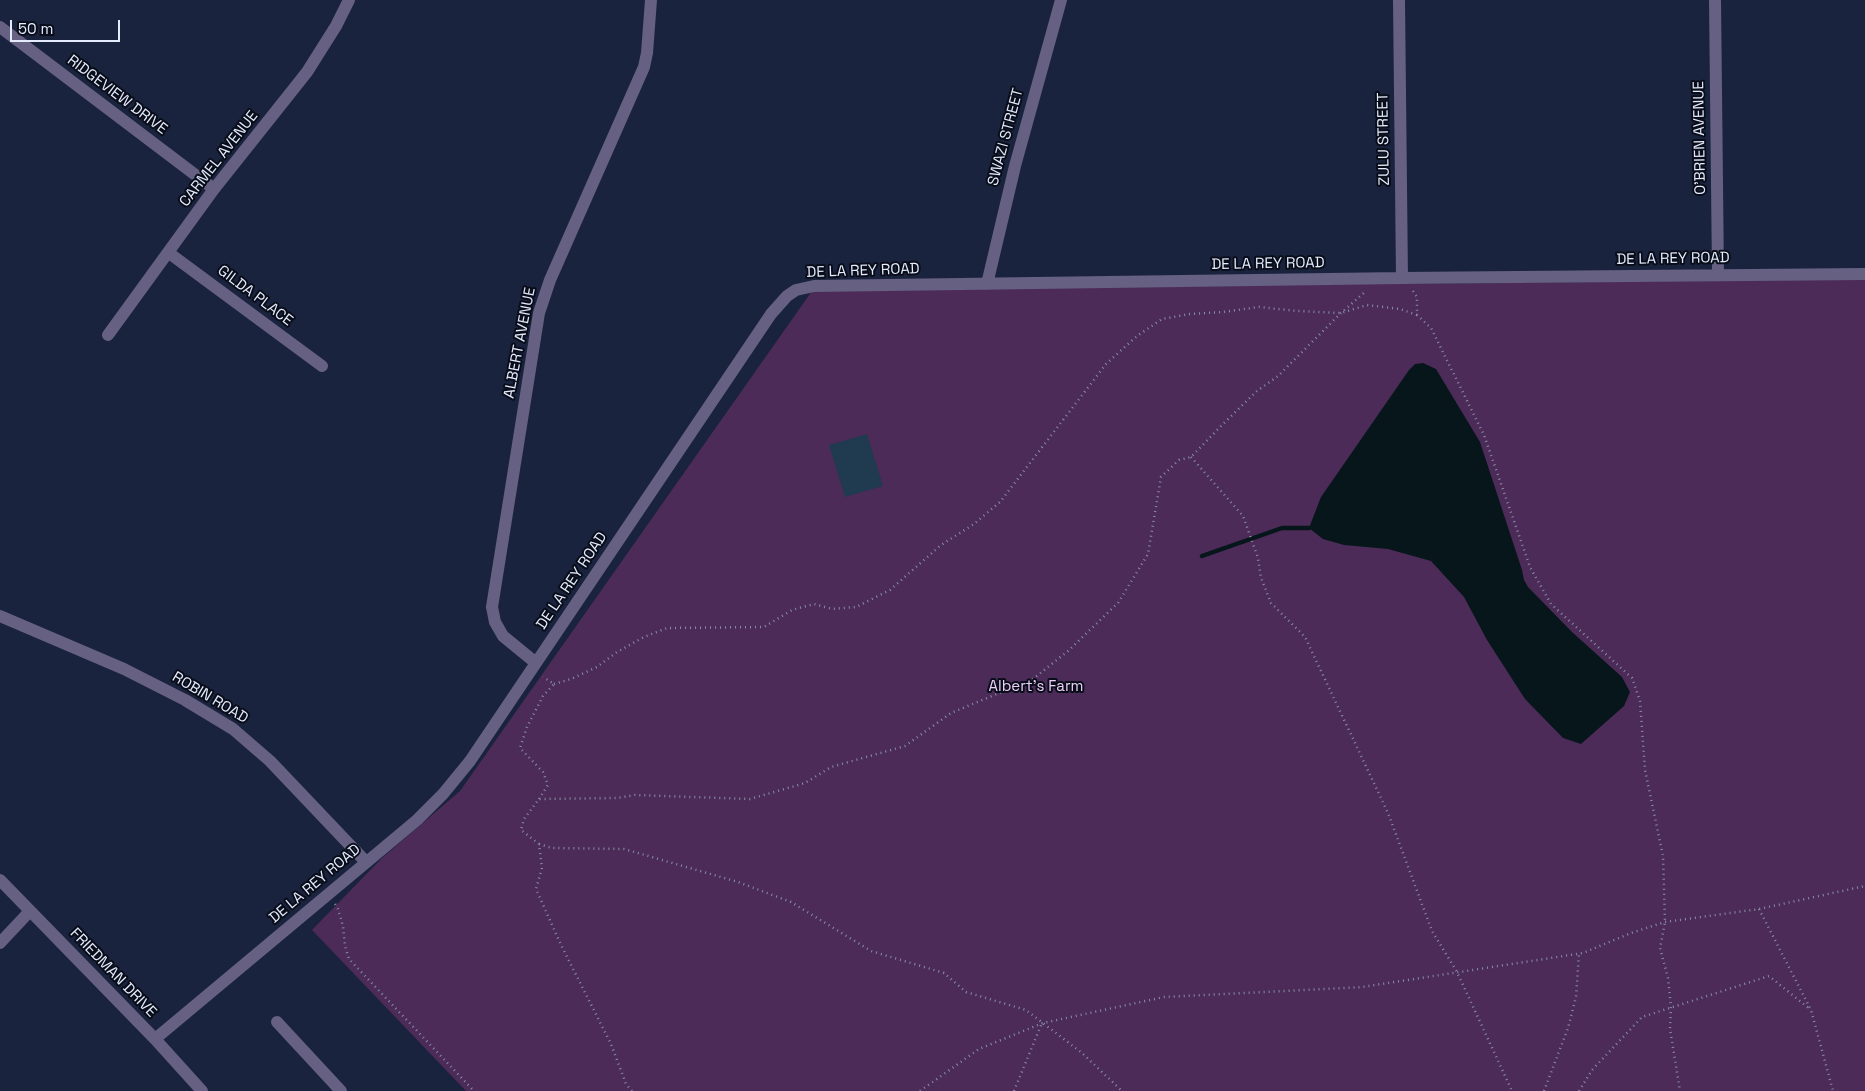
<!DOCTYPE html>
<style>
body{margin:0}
#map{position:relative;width:1865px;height:1091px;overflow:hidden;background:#1a233d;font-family:"Space Grotesk",sans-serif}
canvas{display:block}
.scale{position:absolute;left:10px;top:20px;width:110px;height:22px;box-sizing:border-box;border:2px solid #e4ebfd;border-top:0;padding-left:6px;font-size:15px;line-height:18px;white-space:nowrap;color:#e4ebfd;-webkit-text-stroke:4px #090d19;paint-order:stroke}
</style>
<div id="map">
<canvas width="1865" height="1091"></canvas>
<div class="scale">50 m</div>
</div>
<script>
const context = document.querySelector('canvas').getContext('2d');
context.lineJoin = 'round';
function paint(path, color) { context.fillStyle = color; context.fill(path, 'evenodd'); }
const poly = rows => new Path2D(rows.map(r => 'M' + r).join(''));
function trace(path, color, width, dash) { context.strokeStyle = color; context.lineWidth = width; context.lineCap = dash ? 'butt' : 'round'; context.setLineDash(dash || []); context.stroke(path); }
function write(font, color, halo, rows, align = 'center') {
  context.font = font + ' "Space Grotesk",sans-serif'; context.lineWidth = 4; context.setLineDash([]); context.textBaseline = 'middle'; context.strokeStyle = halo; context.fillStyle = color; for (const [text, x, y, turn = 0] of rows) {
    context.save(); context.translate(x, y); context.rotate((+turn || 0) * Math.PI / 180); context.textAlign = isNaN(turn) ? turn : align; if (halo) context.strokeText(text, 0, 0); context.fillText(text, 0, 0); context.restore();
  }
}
paint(poly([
 [1865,279,1865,1091,466,1091,312,930,382,858,460,791,812,291,998,282,1420,284]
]), '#4c2b58');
paint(poly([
 [1423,363,1436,369,1480,442,1522,570,1524,580,1528,587,1572,632,1622,677,1630,692,1624,706,1581,744,1563,738,1525,699,1487,640,1464,597,1431,561,1388,549,1344,545,1323,539,1309,528,1321,497,1409,370,1415,364]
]), '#06161b');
trace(poly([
 [1202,556,1282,528,1309,528]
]), '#06161b', 4.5);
paint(poly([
 [867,434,883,486,845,497,829,445]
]), '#203a50');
trace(poly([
 [1413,291,1417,297,1417,315,1431,328,1484,435,1530,567,1551,604,1632,678,1640,701,1645,770,1663,856,1665,922,1660,948,1668,978,1671,1007,1670,1029,1680,1091],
 [1191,457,1243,516,1258,558,1261,578,1271,603,1305,637,1388,813,1432,931,1457,972,1512,1091],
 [554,684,571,679,597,667,617,652,644,637,667,628,764,627,792,610,814,604,832,609,856,607,890,590,941,545,974,524,1000,502,1106,364,1137,336,1162,319,1190,314,1223,312,1259,307,1297,311,1341,313,1367,305,1400,309,1417,315],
 [539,799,548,785,543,772,520,748,527,727,543,696,554,684,543,677],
 [539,844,552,848,624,849,738,882,791,902,871,951,944,973,966,992,1026,1010,1082,1053,1122,1091],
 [335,904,338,909,343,926,345,946,349,959,474,1091],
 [1759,909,1811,1010,1833,1091],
 [632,1091,626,1084,611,1044,561,945,536,889,542,868,539,844,521,830,524,819,539,799,617,798,635,795,750,799,805,783,831,767,905,746,951,713,1033,679,1068,651,1118,603,1148,554,1161,477,1179,460,1191,457,1223,424,1257,391,1278,376,1341,313,1365,292],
 [920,1091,979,1049,1043,1023,1164,997,1362,987,1583,953,1631,933,1665,922,1759,909,1865,886],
 [1014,1091,1042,1023],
 [1544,1091,1568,1028,1576,997,1579,954],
 [1579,1091,1592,1070,1642,1017,1769,976,1811,1010]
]), '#878fa4', 2.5, [1, 4]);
trace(poly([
 [1399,0,1402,278],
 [1715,0,1718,275],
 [0,27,214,189],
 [169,253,322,366],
 [987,284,1015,166,1061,0],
 [108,335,214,189,307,72,336,26,349,0],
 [0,616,124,669,185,700,233,729,270,761,366,862],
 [536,663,503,636,495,622,492,607,539,313,550,280,644,67,647,53,651,0],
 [0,880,155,1039,202,1091],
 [0,943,30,911],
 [277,1022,341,1091],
 [155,1039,417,820,443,794,470,761,771,314,787,296,796,290,814,286,1402,278,1865,274]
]), '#666083', 12);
write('15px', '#e4ebfd', '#090d19', [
 ["RIDGEVIEW DRIVE",117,95,37],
 ["SWAZI STREET",1006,137,-75],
 ["O'BRIEN AVENUE",1700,138,-91],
 ["ZULU STREET",1384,139,-91],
 ["CARMEL AVENUE",219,159,-52],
 ["DE LA REY ROAD",1673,259,-1],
 ["DE LA REY ROAD",1268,264,-1],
 ["DE LA REY ROAD",863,271,-2],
 ["GILDA PLACE",255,296,37],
 ["ALBERT AVENUE",520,343,-79],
 ["DE LA REY ROAD",572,581,-56],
 ["ROBIN ROAD",210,698,31],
 ["DE LA REY ROAD",315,884,-40],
 ["FRIEDMAN DRIVE",113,973,46]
]);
write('15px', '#edd1f8', '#090d19', [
 ["Albert's Farm",1036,687]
]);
</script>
